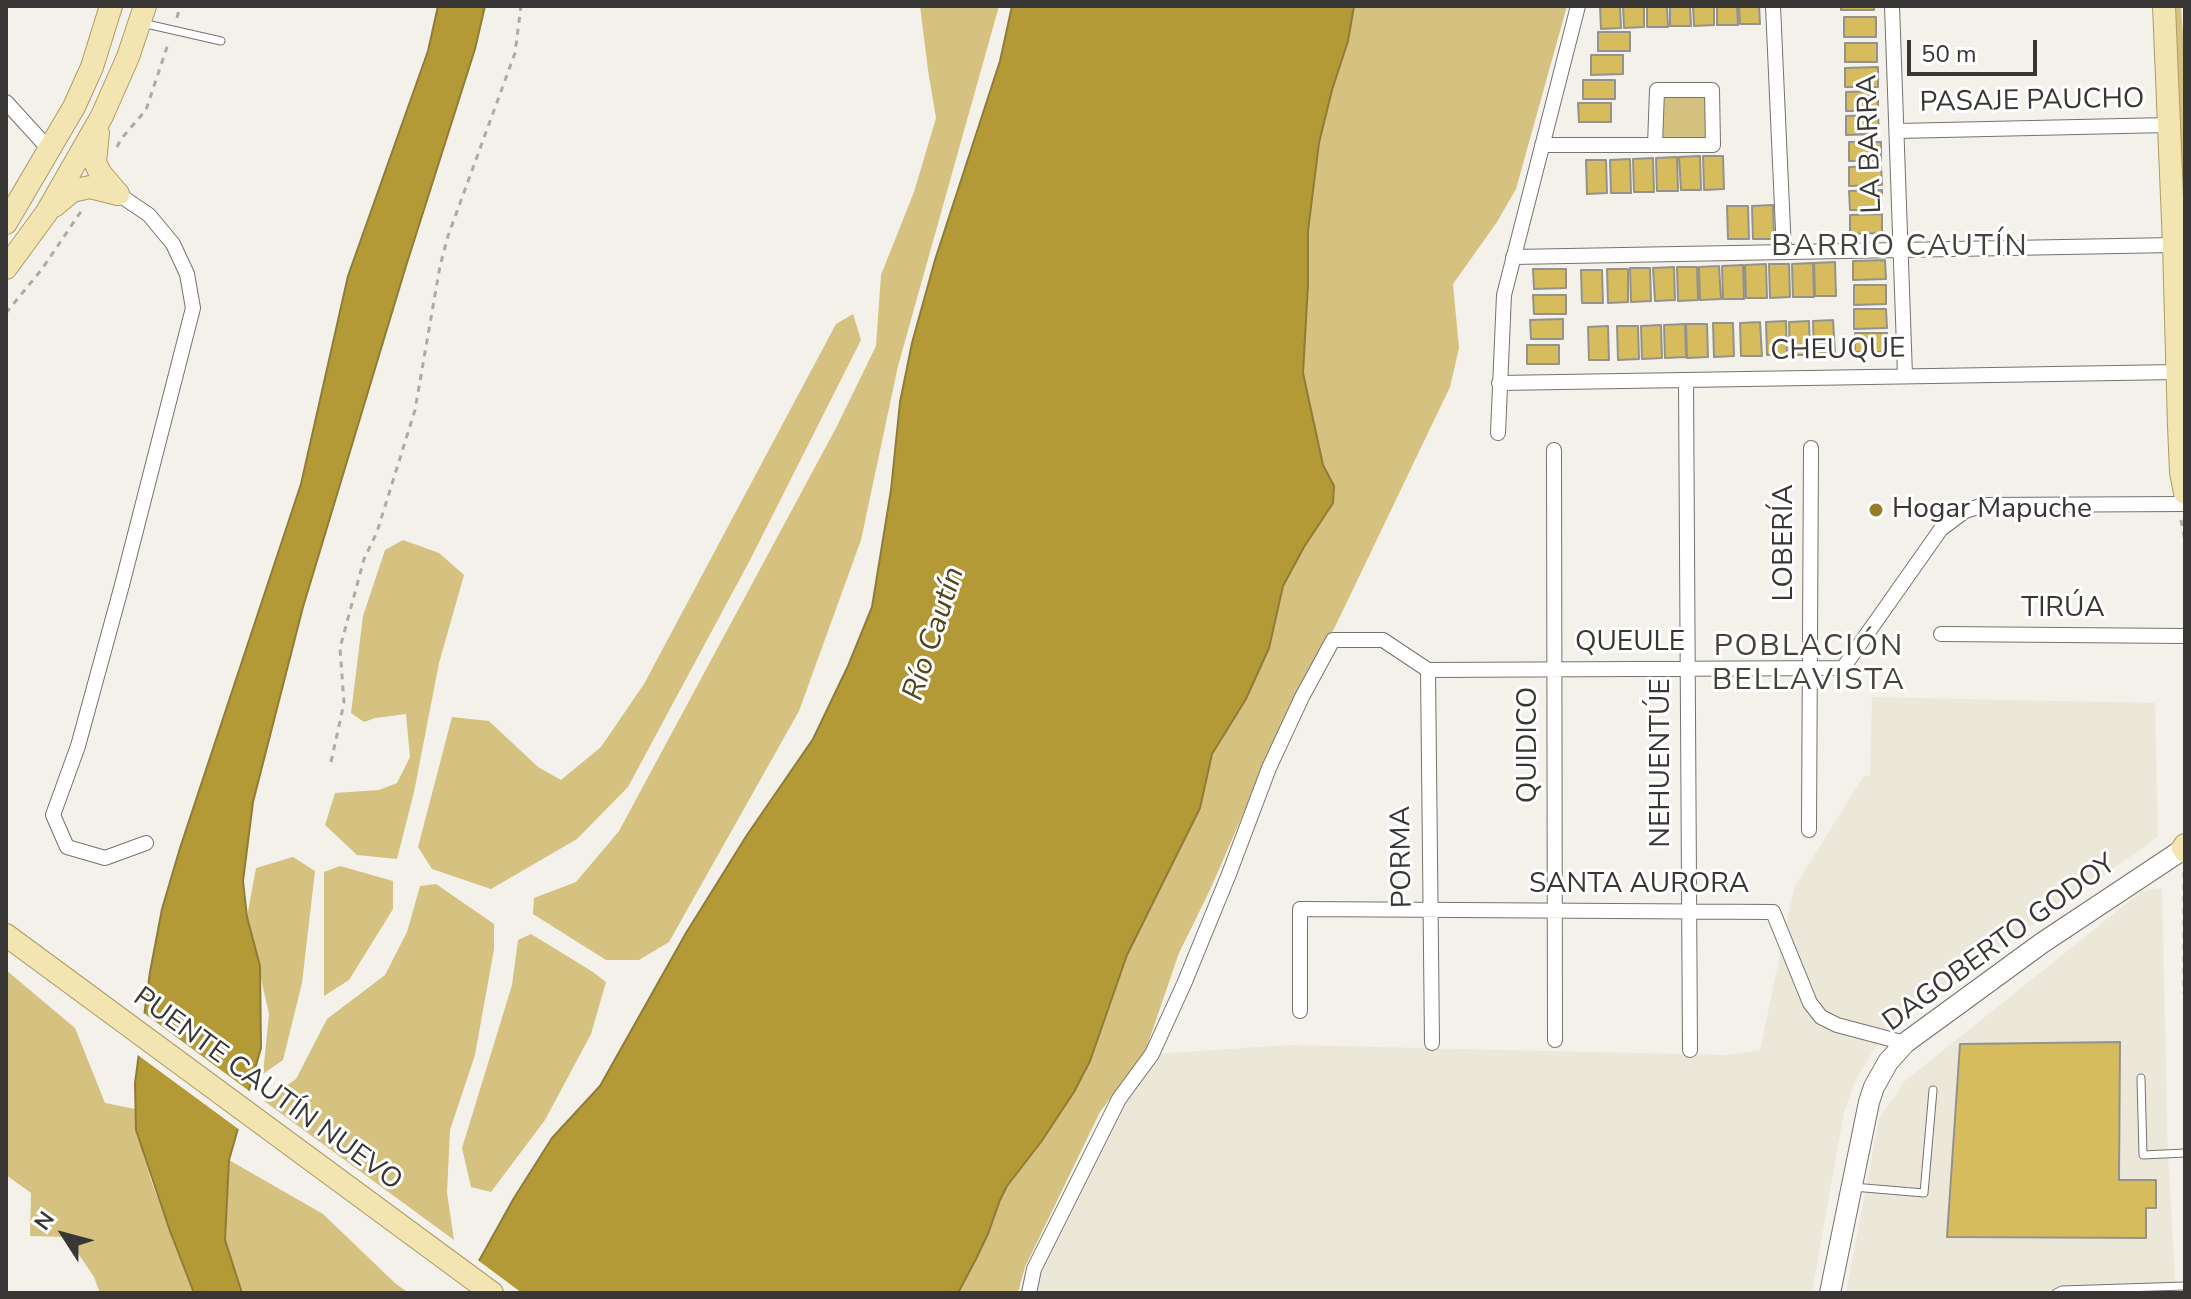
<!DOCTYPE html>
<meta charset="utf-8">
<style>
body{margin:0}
#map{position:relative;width:2191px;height:1299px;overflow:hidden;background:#f3f1ea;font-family:"Nunito Sans",sans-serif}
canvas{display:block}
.frame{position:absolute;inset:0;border:8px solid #383735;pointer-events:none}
.north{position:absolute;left:24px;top:1195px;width:80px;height:80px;-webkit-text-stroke:6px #fff;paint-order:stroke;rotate:306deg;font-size:22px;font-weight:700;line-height:32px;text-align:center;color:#383735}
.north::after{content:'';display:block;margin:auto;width:28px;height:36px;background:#383735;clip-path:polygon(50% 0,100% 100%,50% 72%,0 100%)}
.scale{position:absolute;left:1907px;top:40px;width:130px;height:36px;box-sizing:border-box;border:4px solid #383735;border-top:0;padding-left:10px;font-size:24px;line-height:28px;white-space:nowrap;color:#383735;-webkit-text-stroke:6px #fff;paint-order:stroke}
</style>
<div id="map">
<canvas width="2191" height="1299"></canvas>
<div class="frame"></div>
<div class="north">N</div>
<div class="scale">50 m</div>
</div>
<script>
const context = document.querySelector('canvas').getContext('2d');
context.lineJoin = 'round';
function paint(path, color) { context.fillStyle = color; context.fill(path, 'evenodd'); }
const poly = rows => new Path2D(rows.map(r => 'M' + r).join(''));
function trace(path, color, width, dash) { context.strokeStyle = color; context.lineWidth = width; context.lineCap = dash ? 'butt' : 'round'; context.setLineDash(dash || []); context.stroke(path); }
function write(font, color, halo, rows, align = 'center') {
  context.font = font + ' "Nunito Sans",sans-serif'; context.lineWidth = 6; context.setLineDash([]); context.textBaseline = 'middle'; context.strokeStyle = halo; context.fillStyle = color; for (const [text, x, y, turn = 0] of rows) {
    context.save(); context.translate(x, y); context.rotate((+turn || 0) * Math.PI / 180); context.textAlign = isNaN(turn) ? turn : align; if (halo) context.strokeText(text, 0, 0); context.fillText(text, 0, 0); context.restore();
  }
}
paint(poly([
 [1872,697,2155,703,2158,837,1989,956,1906,1011,1876,1046,1856,1080,1844,1112,1812,1293,1021,1293,1119,1099,1152,1054,1290,1045,1726,1055,1760,1050,1794,888,1863,777,1870,775],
 [2162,888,2168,1154,2176,1293,1846,1293,1879,1118,1905,1081,2142,891]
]), '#ece8d9');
paint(poly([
 [920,6,999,6,898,366,861,540,799,711,669,942,639,960,606,960,533,914,534,898,576,882,619,831,836,428,876,346,881,275,914,192,936,118,928,70],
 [1354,6,1567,6,1516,189,1497,222,1453,284,1459,348,1450,387,1334,629,1312,664,1264,766,1210,890,1179,953,1145,1052,1100,1112,1025,1267,1018,1293,958,1293,976,1259,988,1234,1000,1200,1007,1186,1041,1142,1074,1092,1090,1061,1127,955,1200,808,1212,754,1246,699,1269,649,1283,586,1304,547,1333,503,1334,486,1323,465,1303,373,1308,285,1308,231,1319,143,1332,90,1348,41],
 [2175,6,2181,6,2185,63,2185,304],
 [1708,93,1710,141,1661,141,1660,94],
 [853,314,861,340,750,560,628,787,577,839,491,889,432,869,418,847,452,717,489,721,538,767,561,780,601,747,644,684,836,324],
 [403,540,439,553,464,575,439,663,414,792,397,859,357,855,325,825,335,793,379,790,397,783,410,757,406,714,375,718,364,722,351,713,363,616,385,550],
 [293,857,315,871,302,983,283,1060,263,1074,269,1014,247,917,256,868],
 [340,866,393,881,393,909,349,980,324,996,324,872],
 [436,884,494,924,494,949,475,1055,450,1130,447,1193,454,1240,264,1101,296,1079,327,1019,385,975,407,932,420,886],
 [531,934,593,972,606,982,591,1034,545,1120,491,1192,471,1187,462,1148,512,985,518,940],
 [6,970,75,1028,105,1103,135,1109,136,1130,152,1183,194,1293,100,1293,94,1277,67,1237,30,1236,31,1193,6,1175],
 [229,1160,323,1214,396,1284,409,1293,242,1293,225,1240]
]), '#d5c281');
const water = poly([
 [438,6,485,6,475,49,406,266,303,607,253,802,243,881,247,917,260,966,261,1048,229,1160,225,1240,242,1293,194,1293,170,1231,136,1130,135,1083,150,972,162,909,180,848,301,484,348,276,428,51,438,6],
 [1012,6,1354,6,1348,41,1332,90,1319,143,1308,231,1308,285,1303,373,1323,465,1334,486,1333,503,1304,547,1283,586,1269,648,1246,699,1212,754,1200,808,1127,955,1090,1061,1074,1092,1041,1142,1007,1186,1000,1200,988,1234,976,1259,958,1293,461,1293,514,1198,552,1138,600,1086,686,933,747,835,813,739,848,666,872,607,891,490,900,402,912,343,935,260,1000,61,1012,6]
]);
paint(water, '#b49937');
trace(water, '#8f7c36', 2);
paint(poly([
 [141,1011,252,1093,241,1131,135,1053],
 [475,1258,522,1293,462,1293,458,1290]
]), '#f3f1ea');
const building = poly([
 [1600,6,1620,6,1621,28,1601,29,1600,6],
 [1623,6,1644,6,1644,27,1624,28,1623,6],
 [1647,6,1667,6,1668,27,1647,27,1647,6],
 [1670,6,1690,6,1691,26,1670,26,1670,6],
 [1693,6,1714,6,1714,25,1694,26,1693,6],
 [1717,6,1737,6,1738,25,1717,25,1717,6],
 [1739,6,1759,6,1760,24,1740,24,1739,6],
 [1841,6,1874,6,1874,10,1841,10,1841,6],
 [1844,17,1876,17,1876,37,1844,37,1844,17],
 [1598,32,1630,32,1630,51,1598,51,1598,32],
 [1845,43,1877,43,1877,62,1845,62,1845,43],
 [1591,55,1623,55,1623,74,1591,75,1591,55],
 [1878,67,1878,87,1845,87,1845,68,1878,67],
 [1583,80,1615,80,1615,99,1583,99,1583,80],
 [1878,91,1878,111,1846,111,1846,92,1878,91],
 [1578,103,1611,103,1611,122,1579,122,1578,103],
 [1878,115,1879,134,1846,135,1846,116,1878,115],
 [1849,142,1881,142,1881,161,1849,161,1849,142],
 [1700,156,1701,190,1681,190,1679,157,1700,156],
 [1703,156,1723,156,1724,189,1704,190,1703,156],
 [1677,157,1678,191,1657,191,1656,158,1677,157],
 [1653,158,1654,192,1634,192,1633,159,1653,158],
 [1630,159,1631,193,1611,193,1610,160,1630,159],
 [1586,160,1606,160,1607,193,1587,194,1586,160],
 [1881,166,1882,185,1849,186,1849,167,1881,166],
 [1882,190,1882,210,1850,210,1849,191,1882,190],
 [1773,205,1774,239,1753,239,1752,206,1773,205],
 [1727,206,1748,206,1749,239,1728,239,1727,206],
 [1882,214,1882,233,1850,234,1850,215,1882,214],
 [1885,260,1886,279,1853,280,1853,261,1885,260],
 [1835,262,1836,296,1815,296,1814,263,1835,262],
 [1813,263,1814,297,1793,297,1792,264,1813,263],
 [1766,264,1767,298,1746,298,1745,265,1766,264],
 [1769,264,1789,264,1790,297,1770,298,1769,264],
 [1743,265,1744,299,1723,299,1722,266,1743,265],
 [1719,266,1721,299,1700,300,1699,267,1719,266],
 [1674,267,1675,300,1655,301,1653,268,1674,267],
 [1677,267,1697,267,1698,300,1678,301,1677,267],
 [1630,268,1650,268,1651,301,1631,302,1630,268],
 [1533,269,1566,269,1566,288,1534,289,1533,269],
 [1607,269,1628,269,1628,302,1608,303,1607,269],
 [1581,270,1602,270,1603,303,1582,303,1581,270],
 [1854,285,1886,285,1886,304,1854,305,1854,285],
 [1533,295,1566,295,1566,314,1534,314,1533,295],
 [1854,309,1886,309,1887,328,1854,329,1854,309],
 [1563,319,1563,339,1531,339,1530,320,1563,319],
 [1833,320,1835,353,1814,354,1813,321,1833,320],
 [1786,321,1787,355,1767,355,1766,322,1786,321],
 [1809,321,1810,355,1790,355,1789,322,1809,321],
 [1760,322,1762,356,1741,356,1740,323,1760,322],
 [1713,323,1733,323,1734,356,1714,357,1713,323],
 [1685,324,1686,357,1665,358,1664,325,1685,324],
 [1686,324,1707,324,1708,357,1687,358,1686,324],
 [1661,325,1662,358,1642,359,1641,326,1661,325],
 [1608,326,1609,360,1589,360,1588,327,1608,326],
 [1617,326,1638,326,1639,359,1618,360,1617,326],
 [1855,333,1887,333,1887,352,1855,352,1855,333],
 [1527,345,1559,345,1559,364,1527,364,1527,345],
 [2120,1042,2119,1180,2156,1180,2156,1208,2146,1208,2146,1238,1947,1237,1960,1044,2120,1042]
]);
paint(building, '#d6bc5c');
trace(building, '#94928c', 2);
const lane = poly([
 [142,23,221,41],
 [2141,1078,2143,1155,2185,1153],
 [1853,1187,1924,1193,1933,1090],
 [2056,1293,2062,1290,2185,1286]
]);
const street = poly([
 [1773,6,1784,252],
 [1892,6,1905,376],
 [6,102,48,148],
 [1897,131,2168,125],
 [1542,145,1713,145,1712,90,1657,90,1655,145],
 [118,194,149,215,173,244,187,274,193,308,122,585,78,746,53,815,67,847,105,858,146,843],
 [1513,257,2174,245],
 [1686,380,1690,1050],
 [1499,383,2178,372],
 [1498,433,1504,295,1578,6],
 [1554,450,1555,1040],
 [1941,634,2185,636],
 [1428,670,1843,668,1941,529,1965,511,1984,505,2185,504],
 [1428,670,1432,1043],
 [1809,830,1811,448],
 [1300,1011,1300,909,1773,912,1810,1003,1821,1017,1837,1025,1905,1043],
 [1029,1293,1034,1269,1119,1099,1152,1054,1184,984,1229,874,1269,768,1302,697,1333,640,1383,640,1428,670]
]);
const secondary = poly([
 [1830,1293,1869,1102,1874,1087,1888,1062,1905,1043,2042,943,2185,848]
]);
const primary = poly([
 [2164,6,2174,245,2179,426,2181,472,2185,493],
 [98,133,95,162,100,173,118,194],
 [54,206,72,191,90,187,118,194],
 [6,223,74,107,92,67,111,6],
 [6,268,47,212,102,116,128,57,145,6],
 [2185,845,2183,848,2185,851],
 [6,935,492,1293]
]);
trace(lane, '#75736d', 9);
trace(street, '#75736d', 16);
trace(secondary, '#75736d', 22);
trace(primary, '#ac9c65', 24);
trace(poly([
 [177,18,180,6],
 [117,147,121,139,146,110,169,41],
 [6,313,42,269,82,210],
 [2181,520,2185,541],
 [331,762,344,703,340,648,364,559,377,532,415,410,440,266,448,236,515,53,521,6],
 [2184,872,2184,993]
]), '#acaba5', 3, [6, 6]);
trace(lane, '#fff', 7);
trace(street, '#fff', 14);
trace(secondary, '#fff', 20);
trace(primary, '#f3e5b2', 22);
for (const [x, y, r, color] of [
 [1876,510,8,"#957e26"]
]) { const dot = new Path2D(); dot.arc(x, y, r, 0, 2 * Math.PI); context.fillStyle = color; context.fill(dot); trace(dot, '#fff', 3); }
write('28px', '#383735', '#fff', [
 ["PASAJE PAUCHO",2032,102,-1],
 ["LA BARRA",1871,144,-92],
 ["CHEUQUE",1838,351,-1],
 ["LOBERÍA",1785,543,-90],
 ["TIRÚA",2063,609],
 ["QUEULE",1630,643],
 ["QUIDICO",1529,745,-90],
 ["NEHUENTÚE",1662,763,-90],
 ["PORMA",1403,857,-91],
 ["SANTA AURORA",1639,885],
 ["DAGOBERTO GODOY",2000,944,-36],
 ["PUENTE CAUTÍN NUEVO",267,1090,36]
]);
write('28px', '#383735', '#fff', [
 ["Hogar Mapuche",1892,510]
], 'left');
context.letterSpacing = '2px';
write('30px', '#45433d', '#fff', [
 ["BARRIO CAUTÍN",1900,248],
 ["POBLACIÓN",1809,648],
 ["BELLAVISTA",1809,682]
]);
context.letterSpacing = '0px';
write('italic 30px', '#51451d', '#fff', [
 ["Río Cautín",935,634,-72]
]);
</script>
